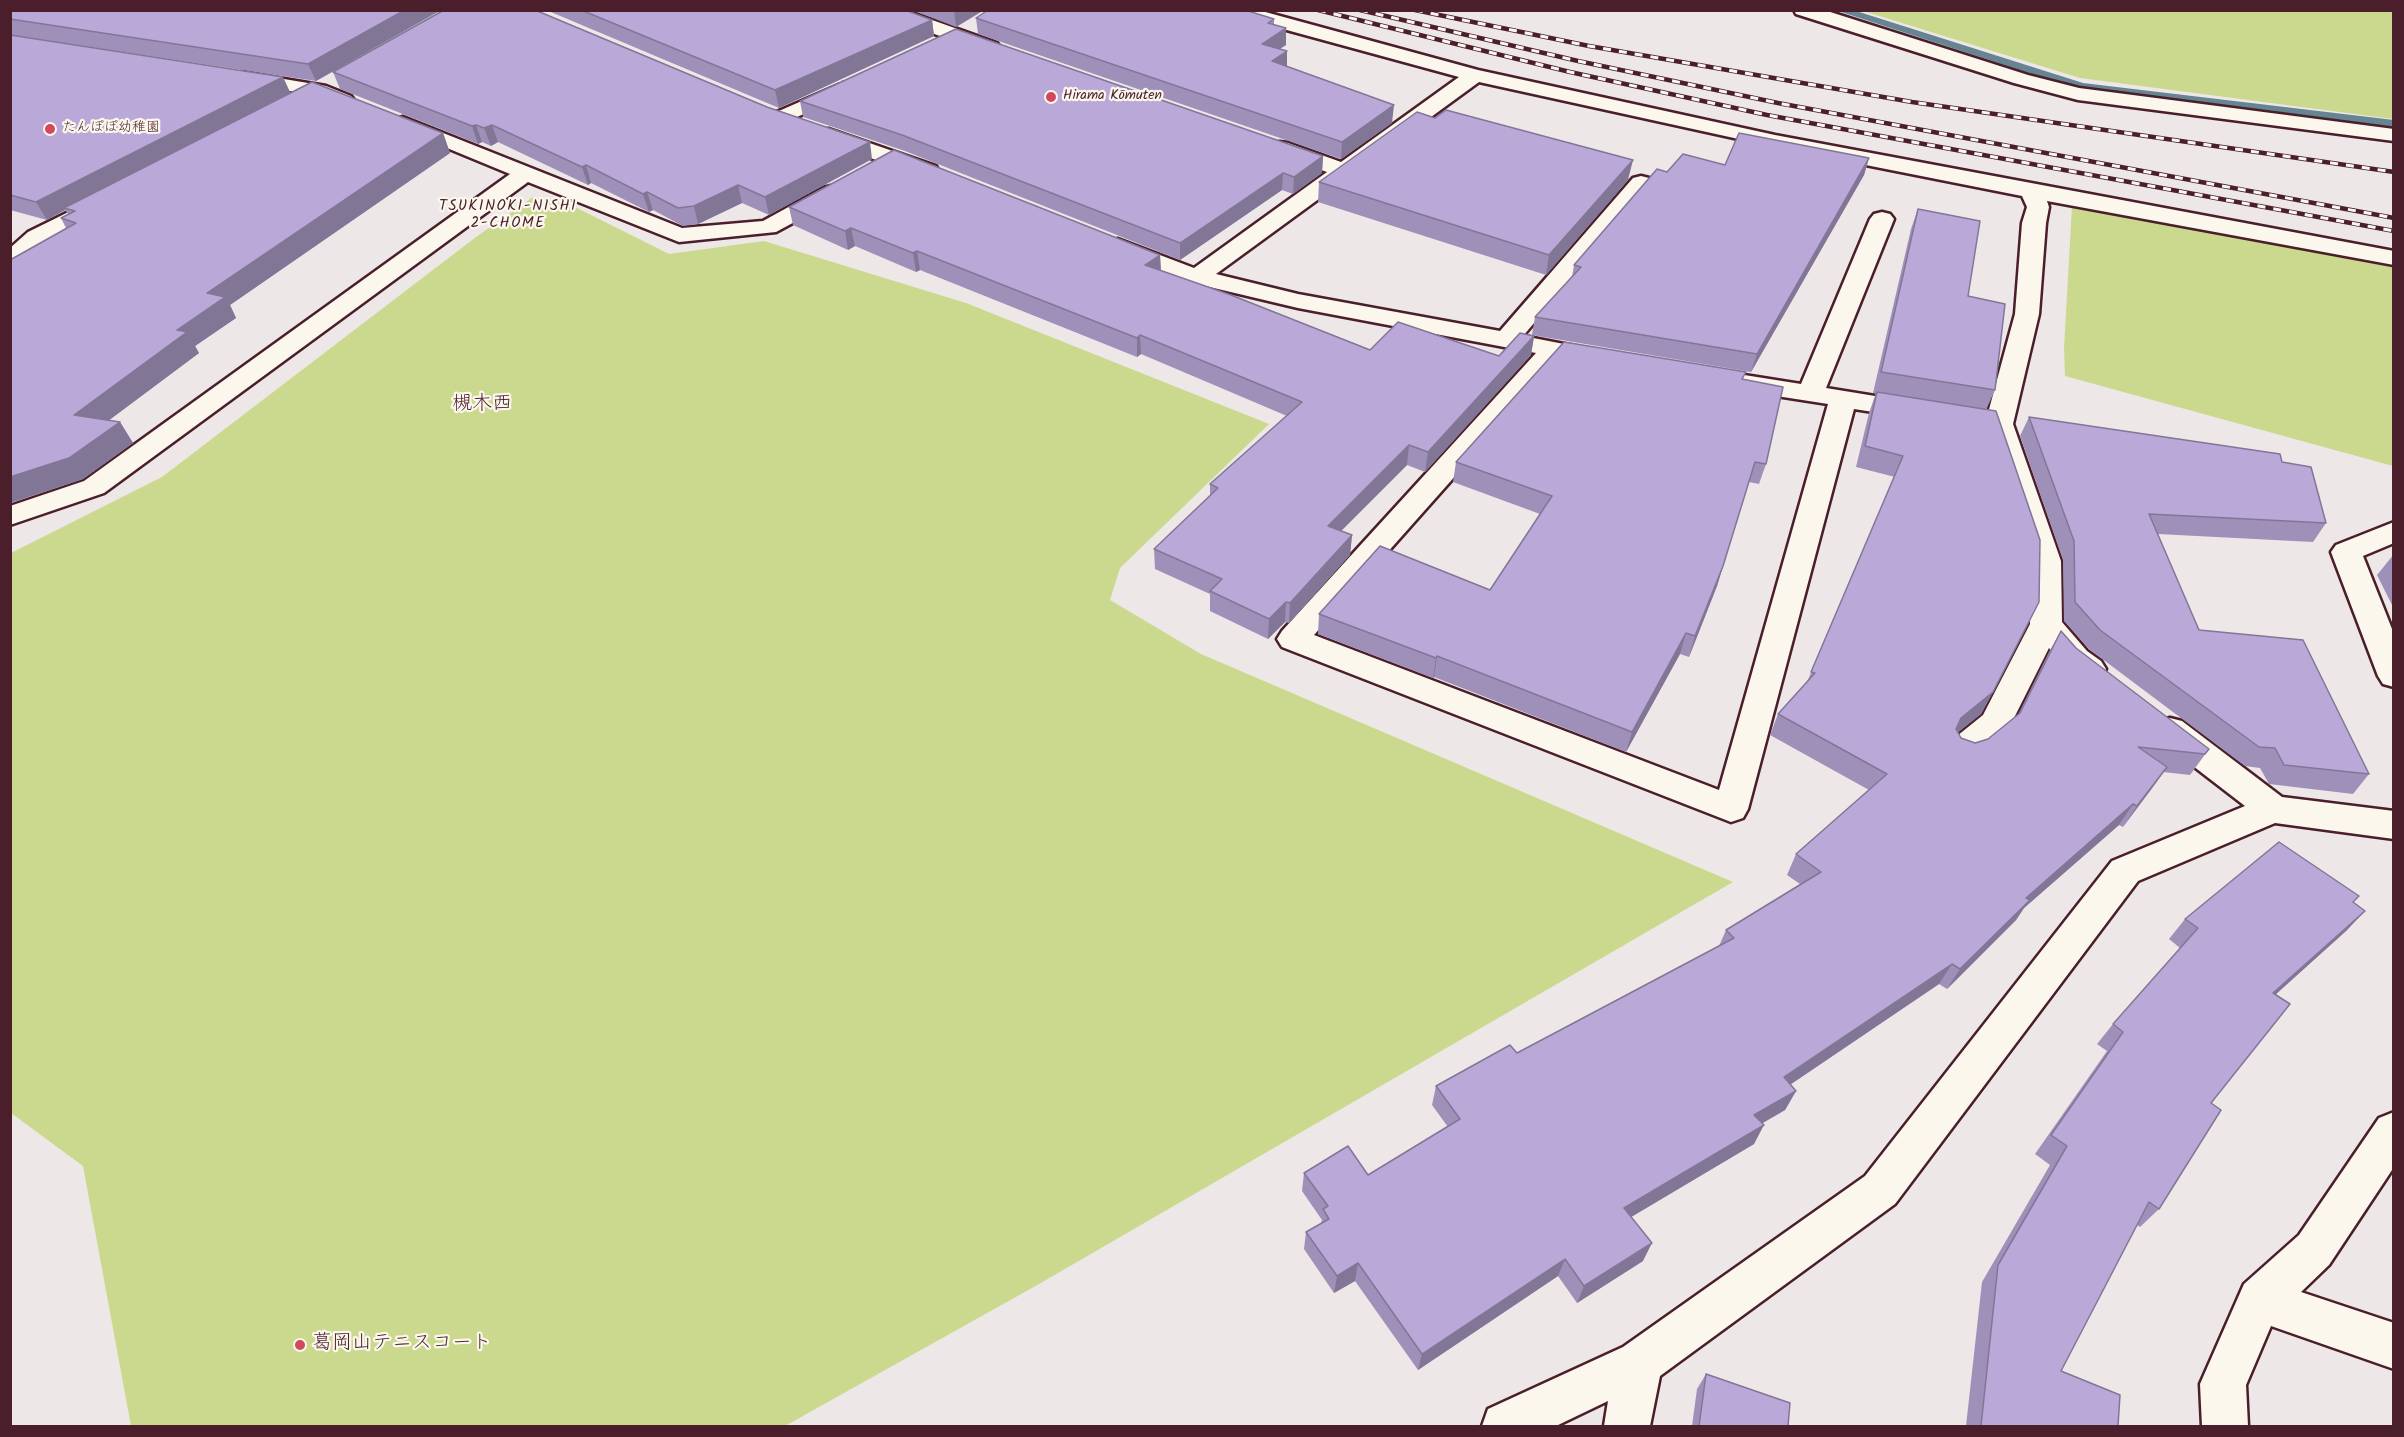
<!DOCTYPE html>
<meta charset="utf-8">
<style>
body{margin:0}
#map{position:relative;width:2404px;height:1437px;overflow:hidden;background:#eee7e8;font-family:Kalam,sans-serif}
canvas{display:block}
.frame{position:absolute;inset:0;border:12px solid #4a1f2b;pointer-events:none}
</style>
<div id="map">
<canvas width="2404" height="1437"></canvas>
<div class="frame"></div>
</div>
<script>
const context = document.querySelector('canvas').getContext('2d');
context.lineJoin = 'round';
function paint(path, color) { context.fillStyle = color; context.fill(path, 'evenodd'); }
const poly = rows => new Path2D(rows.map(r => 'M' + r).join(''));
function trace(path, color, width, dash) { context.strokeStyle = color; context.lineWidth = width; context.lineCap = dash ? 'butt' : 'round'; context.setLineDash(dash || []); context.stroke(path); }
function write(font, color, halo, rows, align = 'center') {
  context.font = font + ' Kalam,"Klee One",sans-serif'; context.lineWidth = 4.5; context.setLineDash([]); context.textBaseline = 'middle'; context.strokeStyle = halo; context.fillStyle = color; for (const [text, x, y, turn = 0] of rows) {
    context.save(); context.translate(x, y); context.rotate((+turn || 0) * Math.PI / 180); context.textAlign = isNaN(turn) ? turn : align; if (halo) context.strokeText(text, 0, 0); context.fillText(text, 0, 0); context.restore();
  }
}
paint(poly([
 [1863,11,2393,11,2393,119,2080,78],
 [533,197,573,206,669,254,764,241,966,303,1269,424,1120,568,1110,600,1201,654,1733,882,1039,1284,785,1426,131,1426,83,1166,11,1113,11,553,162,477,476,237],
 [2072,206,2393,267,2393,466,2065,376,2064,348]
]), '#cad98d');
paint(poly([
 [1835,10,1853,10,2083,83,2394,120,2394,128,2082,90,1835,10]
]), '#678493');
const minor = poly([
 [875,10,904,10,997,43,1000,47,997,51,990,53,983,51,877,14,875,10],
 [1226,10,1258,10,1478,70,1775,135,2394,251,2394,265,2047,201,2049,207,2046,223,2039,314,2013,424,2061,561,2062,622,2087,651,2101,661,2106,669,2101,677,2090,680,2079,677,2065,667,2049,648,2007,732,1976,758,1964,762,1952,758,1947,749,1952,740,1983,715,2030,624,2031,561,1985,424,2015,314,2022,223,2027,207,2022,196,1775,147,1479,82,1216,274,1298,294,1500,331,1633,178,1641,176,1649,178,1652,183,1649,188,1523,336,1610,353,1614,358,1610,363,1601,366,1560,358,1314,635,1719,790,1828,404,1738,390,1729,388,1725,382,1729,376,1738,374,1801,384,1870,219,1874,214,1882,212,1890,214,1894,219,1826,388,1918,403,1927,405,1931,411,1927,417,1918,419,1854,409,1748,809,1743,818,1731,822,1282,647,1277,639,1282,631,1536,353,1298,308,1197,284,1110,251,1106,246,1110,241,1118,239,1194,268,1327,172,1272,153,1269,148,1272,143,1280,142,1288,143,1341,162,1459,77,1228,14,1226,10],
 [1794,10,1824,10,2028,75,2079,88,2394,129,2394,141,2078,100,2014,83,1796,14,1794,10],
 [242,72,326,86,351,96,354,100,351,104,344,106,314,95,235,82,232,78,235,74,242,72],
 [843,83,850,85,853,89,850,93,786,122,779,124,772,122,768,118,772,114,843,83],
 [403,117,682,228,763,221,823,188,831,186,839,188,842,193,839,198,776,232,679,242,528,182,104,493,10,525,10,506,84,481,510,174,396,127,392,123,396,119,403,117],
 [829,129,936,166,939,171,936,176,928,178,920,176,821,140,818,135,821,130,829,129],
 [103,195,111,197,114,202,111,207,44,242,18,267,10,269,10,248,28,232,103,195],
 [2394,522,2394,543,2363,556,2394,634,2394,687,2383,684,2378,676,2331,552,2336,545,2394,522],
 [2170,718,2182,721,2282,797,2394,811,2394,839,2275,823,2138,881,1895,1204,1660,1376,1650,1426,1604,1426,1608,1401,1556,1426,1482,1426,1488,1409,1623,1347,1865,1176,2112,861,2245,806,2158,739,2153,730,2158,721,2170,718],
 [2394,1112,2394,1167,2329,1265,2301,1292,2394,1323,2394,1369,2271,1326,2246,1385,2248,1426,2202,1426,2200,1384,2244,1284,2299,1235,2379,1118,2394,1112]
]);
trace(minor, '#4a1f2b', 5);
paint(minor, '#fbf7ec');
const rail = poly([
 [1318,10,1570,72,1767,115,2394,231],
 [1360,10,1578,61,1778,103,2394,218],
 [1415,10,1589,46,1912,102,2394,172]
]);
trace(rail, '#4a1f2b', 4.5);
trace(rail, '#fbf7ec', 3, [8]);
paint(poly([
 [10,10,441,10,316,81,10,35],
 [546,10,905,10,932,20,934,36,779,108],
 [912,10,984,10,956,27],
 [976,18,1274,19,1274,25,1286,45,1280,49,1287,66,1392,123,1341,159,978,34],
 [10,35,290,93,443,133,450,153,230,305,236,318,195,346,199,353,109,420,120,422,133,443,83,479,10,503,10,260,66,228,61,218,68,214,65,210,47,220,10,210],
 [333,72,872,159,769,215,742,203,698,224,683,226,653,210,649,212,591,183,588,185,498,142,491,146,482,142,478,144,340,89],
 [800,101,1323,156,1322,173,1293,194,1282,190,1180,260,905,151,803,117],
 [1435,118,1628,180,1546,275,1318,202,1319,182],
 [1869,158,1864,175,1751,372,1532,335,1535,317,1572,277,1574,265,1667,172,1725,165],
 [789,207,1160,255,1161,271,1370,350,1499,356,1534,336,1531,355,1425,472,1407,465,1341,531,1352,535,1350,555,1289,623,1285,622,1268,639,1210,611,1210,594,1155,569,1154,549,1210,496,1210,484,1287,416,1141,354,1137,357,920,270,916,272,855,246,848,250,793,225],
 [1918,209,1968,296,1995,390,1986,410,1993,692,1981,714,1958,732,1961,738,1975,743,1988,739,2018,715,2049,652,2061,631,2076,648,2209,749,2190,775,2163,772,2123,827,2119,825,2024,908,2016,920,1947,989,1939,984,1790,1085,1796,1091,1785,1110,1762,1123,1754,1144,1631,1217,1643,1261,1577,1303,1558,1276,1418,1370,1355,1281,1334,1293,1304,1249,1306,1232,1321,1223,1322,1220,1302,1191,1304,1173,1368,1175,1448,1127,1432,1105,1436,1086,1517,1053,1719,946,1726,930,1800,884,1787,875,1796,854,1869,790,1770,735,1778,714,1807,682,1895,477,1856,467,1869,413,1876,393,1873,393,1911,229],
 [1744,379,1766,464,1759,484,1749,482,1717,586,1689,657,1680,654,1626,752,1434,677,1433,678,1318,634,1319,614,1490,590,1540,514,1453,482,1456,462],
 [2029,417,2282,462,2326,523,2313,542,2158,534,2199,630,2369,774,2353,794,2269,784,2260,768,2245,766,2089,649,2064,621,2063,560,2020,436],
 [2394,554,2394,609,2377,575],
 [2353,902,2365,911,2346,931,2276,994,2211,1103,2159,1209,2140,1227,2137,1225,2061,1371,2118,1426,1966,1426,1982,1282,2050,1165,2035,1154,2107,1051,2097,1044,2113,1024,2180,948,2169,939,2185,919],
 [1706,1374,1788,1426,1692,1426,1697,1389]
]), '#9f90ba');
paint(poly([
 [405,10,441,10,316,81,308,64],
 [954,10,984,10,956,27],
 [932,20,934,36,779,108,775,90],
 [1286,28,1286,45,1261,60,1262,44],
 [1287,51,1287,68,1272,61],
 [283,77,291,94,64,208,65,210,47,220,36,202],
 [1394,105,1392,123,1341,159,1342,142],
 [476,125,482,142,478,144,472,126],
 [492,125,498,142,491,146,484,128],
 [443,133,450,153,230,305,236,318,195,346,199,353,88,436,74,415,177,330,207,293],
 [870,142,872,159,769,215,765,197],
 [1323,156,1322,173,1293,194,1294,177],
 [1869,158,1864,175,1751,372,1757,354],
 [1633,160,1628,180,1546,275,1549,255],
 [586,165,591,183,588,185,582,167],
 [1283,173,1282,190,1180,260,1180,243],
 [738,185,742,203,698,224,694,206],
 [647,192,653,210,649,212,643,194],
 [851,228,855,246,848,250,845,231],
 [917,251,920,270,916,272,913,253],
 [1160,255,1161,274,1145,265],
 [1140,335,1141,354,1137,357,1137,338],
 [1534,336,1531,355,1425,472,1428,452],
 [120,422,133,443,83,479,10,503,10,477],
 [1409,445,1407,465,1326,546,1328,526],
 [1352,535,1350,555,1289,623,1290,603],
 [1723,566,1717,586,1689,657,1695,636],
 [1286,602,1285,622,1268,639,1269,619],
 [1686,633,1680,654,1626,752,1632,732],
 [1437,656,1434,677,1433,678,1436,658],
 [1993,692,1981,714,1950,739,1961,718],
 [2167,767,2153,787,2123,827,2137,806],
 [2133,804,2119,825,2024,908,2016,920,1947,989,1960,969,2026,898],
 [2365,911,2346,931,2255,1013,2273,993],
 [1952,964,1939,984,1773,1096,1784,1077],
 [1796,1091,1785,1110,1744,1134,1754,1115],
 [1764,1125,1754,1144,1616,1226,1624,1208],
 [1652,1243,1643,1261,1577,1303,1584,1286],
 [1565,1259,1558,1276,1418,1370,1422,1354],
 [1358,1263,1355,1281,1334,1293,1337,1276]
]), '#827697');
const building = poly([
 [10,10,405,10,308,64,10,19,10,10],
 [444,10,535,10,767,107,870,142,765,197,738,185,694,206,678,208,647,192,643,194,586,165,582,167,492,125,484,128,476,125,472,126,333,72,444,10],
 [581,10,905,10,932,20,775,90,581,10],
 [988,10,1245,10,1274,19,1268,23,1286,28,1262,44,1287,51,1272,61,1394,105,1342,142,976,18,988,10],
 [956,29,1323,156,1294,177,1283,173,1180,243,902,135,800,101,956,29],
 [10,35,283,77,36,202,10,195,10,35],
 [312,82,443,133,207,293,225,297,177,330,187,332,74,415,120,422,69,458,10,477,10,260,76,223,61,218,75,211,64,208,312,82],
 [1446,110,1633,160,1549,255,1319,182,1417,112,1435,118,1446,110],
 [1739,133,1869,158,1757,354,1535,317,1581,267,1574,265,1657,169,1667,172,1683,154,1725,165,1739,133],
 [894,150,1160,255,1145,265,1231,295,1370,350,1398,322,1499,356,1520,333,1534,336,1428,452,1409,445,1328,526,1352,535,1290,603,1286,602,1269,619,1210,591,1222,579,1154,549,1218,488,1210,484,1302,402,1140,335,1137,338,917,251,913,253,851,228,845,231,789,207,894,150],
 [1918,209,1980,221,1968,296,2005,304,1995,390,1881,372,1918,209],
 [1564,342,1746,372,1742,379,1783,387,1766,464,1755,462,1723,566,1695,636,1686,633,1632,732,1437,656,1436,658,1319,614,1380,546,1490,590,1552,496,1456,462,1564,342],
 [1877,392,1996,411,2040,540,2039,602,1993,692,1961,718,1956,729,1961,738,1975,743,1988,739,2020,713,2061,631,2076,648,2209,749,2205,754,2138,747,2167,767,2137,806,2133,804,2026,898,2030,900,1960,969,1952,964,1784,1077,1796,1091,1754,1115,1764,1125,1624,1208,1652,1243,1584,1286,1565,1259,1422,1354,1358,1263,1337,1276,1306,1232,1329,1219,1323,1209,1328,1206,1304,1173,1348,1146,1368,1175,1460,1119,1436,1086,1510,1045,1517,1053,1734,938,1726,930,1821,872,1796,854,1887,774,1778,714,1815,673,1811,672,1903,456,1865,446,1877,392],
 [2029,417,2280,454,2282,462,2311,467,2326,523,2149,514,2199,630,2303,640,2369,774,2284,765,2275,748,2259,747,2100,630,2075,602,2074,541,2029,417],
 [2279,842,2359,896,2353,902,2365,911,2273,993,2290,1004,2211,1103,2221,1110,2159,1209,2149,1202,2061,1371,2120,1395,2118,1426,1981,1426,1998,1265,2067,1146,2051,1135,2123,1032,2113,1024,2198,928,2185,919,2279,842],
 [1706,1374,1790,1403,1788,1426,1699,1426,1706,1374]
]);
paint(building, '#b9a8d8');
trace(building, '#827697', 1.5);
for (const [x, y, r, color] of [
 [1051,97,6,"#d1495b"],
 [50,129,6,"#d1495b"],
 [300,1345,6,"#d1495b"]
]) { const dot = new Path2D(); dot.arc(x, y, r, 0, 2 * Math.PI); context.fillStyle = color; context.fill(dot); trace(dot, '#fbf7ec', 2); }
write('14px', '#4a1f2b', '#fbf7ec', [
 ["Hirama Kōmuten",1063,97],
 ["たんぽぽ幼稚園",62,129]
], 'left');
context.letterSpacing = '1.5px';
write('15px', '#4a1f2b', '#fbf7ec', [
 ["TSUKINOKI-NISHI",508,207],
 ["2-CHOME",508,224]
]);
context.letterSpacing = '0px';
write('20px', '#4a1f2b', '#fbf7ec', [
 ["槻木西",482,406]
]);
write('20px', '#4a1f2b', '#fbf7ec', [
 ["葛岡山テニスコート",312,1345]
], 'left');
</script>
